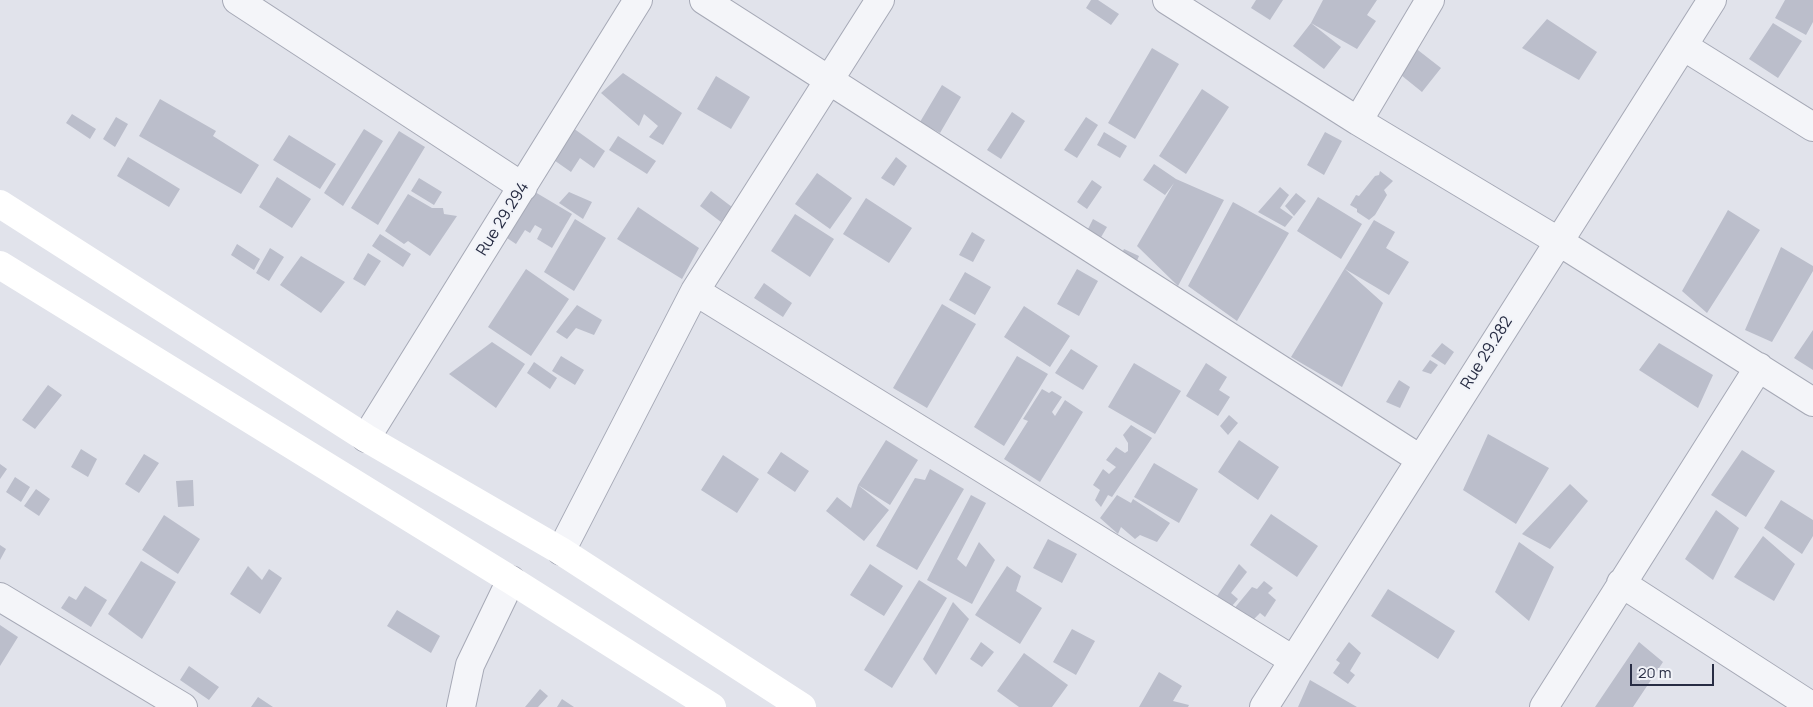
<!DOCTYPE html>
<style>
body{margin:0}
#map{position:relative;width:1813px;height:707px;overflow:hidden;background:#e1e3eb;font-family:Manrope,sans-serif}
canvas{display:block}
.scale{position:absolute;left:1630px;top:664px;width:84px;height:22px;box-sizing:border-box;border:2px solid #282d44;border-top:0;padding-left:6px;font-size:15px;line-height:18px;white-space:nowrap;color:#282d44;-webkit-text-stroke:4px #f1f3f8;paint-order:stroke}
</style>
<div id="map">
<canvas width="1813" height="707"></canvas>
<div class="scale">20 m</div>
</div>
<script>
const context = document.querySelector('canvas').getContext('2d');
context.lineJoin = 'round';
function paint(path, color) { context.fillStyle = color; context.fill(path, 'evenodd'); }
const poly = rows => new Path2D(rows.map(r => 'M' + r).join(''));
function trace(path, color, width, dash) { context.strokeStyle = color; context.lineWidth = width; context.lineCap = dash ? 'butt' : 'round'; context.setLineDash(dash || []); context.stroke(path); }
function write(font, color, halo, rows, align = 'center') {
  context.font = font + ' Manrope,sans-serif'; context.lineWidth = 4; context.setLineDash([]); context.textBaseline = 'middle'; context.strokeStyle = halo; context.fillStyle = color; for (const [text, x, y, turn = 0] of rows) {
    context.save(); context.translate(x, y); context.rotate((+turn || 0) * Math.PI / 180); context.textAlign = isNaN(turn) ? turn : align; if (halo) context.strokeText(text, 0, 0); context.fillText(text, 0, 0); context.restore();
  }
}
paint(poly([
 [1091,0,1098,0,1119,14,1111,25,1086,8],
 [1256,0,1283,0,1270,20,1251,8],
 [1323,0,1377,0,1367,15,1376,21,1357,49,1311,23],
 [1785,0,1813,0,1813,22,1806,35,1775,18],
 [1547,19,1597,52,1579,80,1522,48],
 [1311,23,1341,47,1324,69,1293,46],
 [1773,23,1802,41,1778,78,1749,59],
 [1414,47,1441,68,1422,92,1396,71],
 [1152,48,1179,64,1135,139,1108,123],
 [623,73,682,113,663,145,649,137,658,126,644,114,639,126,601,93],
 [716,76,750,97,731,129,697,109],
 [942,85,961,97,940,133,920,122],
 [1202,89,1229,107,1186,174,1159,156],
 [160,99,216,131,213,136,259,165,241,194,139,136],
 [1012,112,1025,121,1001,159,987,150],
 [72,114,96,129,90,139,66,123],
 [116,117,128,124,115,147,103,139],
 [1086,117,1098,125,1077,158,1064,150],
 [573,128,605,151,594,168,580,158,571,172,551,158],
 [364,129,383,141,343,206,324,193],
 [399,131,425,147,378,225,351,208],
 [1104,132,1127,146,1120,158,1097,145],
 [1325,132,1342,141,1324,175,1307,165],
 [289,135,336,164,320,189,273,160],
 [618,136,656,161,647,174,609,150],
 [128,157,180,189,169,207,117,176],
 [896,157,907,166,894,186,881,178],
 [1154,164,1176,179,1224,200,1178,286,1137,246,1174,183,1165,195,1143,180],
 [1380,171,1393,181,1384,190,1387,195,1375,215,1369,220,1357,212,1357,209,1350,205,1356,195,1359,196,1375,176,1379,175],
 [817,173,852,198,830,229,795,204],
 [277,177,311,199,292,228,259,207],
 [419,178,442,192,434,205,411,191],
 [1092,180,1102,187,1087,209,1077,202],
 [1280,187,1289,195,1280,208,1293,217,1285,227,1258,212],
 [711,191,732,207,721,222,700,206],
 [535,192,572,214,552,248,537,239,542,229,535,225,530,233,525,230,516,244,507,238],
 [569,192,592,202,583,219,559,203],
 [1296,193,1306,201,1294,216,1285,206],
 [408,194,432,208,443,208,444,214,457,216,430,256,408,241,404,244,385,231],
 [1318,197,1362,224,1341,259,1297,231],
 [866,198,912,228,889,263,843,234],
 [1233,202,1289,233,1237,321,1188,286],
 [638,207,699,248,682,279,617,239],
 [1728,210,1760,230,1707,313,1682,291],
 [795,214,834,239,810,277,771,251],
 [575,219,606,238,574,291,544,272],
 [1093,219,1107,227,1100,239,1087,231],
 [1374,220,1395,232,1386,248,1409,262,1389,295,1345,269,1383,303,1342,387,1291,357],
 [972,232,985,240,973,262,959,255],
 [380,234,411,254,403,267,372,246],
 [237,244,260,259,254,270,231,255],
 [1781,247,1813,266,1813,271,1772,342,1745,330],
 [270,248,284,257,269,281,256,273],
 [1124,249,1139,256,1136,263,1121,255],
 [368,253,381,261,365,286,353,279],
 [301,256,345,282,321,313,280,285],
 [526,269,569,299,531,356,488,327],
 [1077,269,1098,281,1079,316,1057,304],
 [965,272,991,287,975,315,949,300],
 [764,283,792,303,783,317,754,298],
 [942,304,976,324,927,408,893,388],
 [577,305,602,320,594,335,576,328,567,339,556,332],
 [1024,306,1070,336,1050,367,1004,337],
 [1813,330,1813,370,1794,358],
 [492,342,525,364,496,408,449,374],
 [1442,343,1454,352,1445,365,1431,356],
 [1659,343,1713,375,1698,408,1639,370],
 [1071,349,1098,366,1083,390,1055,373],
 [561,356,584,370,575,385,552,371],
 [1017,356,1048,374,1004,446,974,427],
 [1430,360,1438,365,1431,374,1422,371],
 [534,362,557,378,550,389,527,373],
 [1134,363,1181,391,1155,434,1108,407],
 [1206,363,1227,377,1219,390,1230,397,1218,416,1186,396],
 [1399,380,1410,387,1400,408,1386,402],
 [48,385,62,395,35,429,22,420],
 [1042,389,1049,393,1052,391,1062,397,1052,412,1055,416,1065,400,1083,412,1040,482,1004,459,1028,421,1023,419],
 [1229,415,1238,423,1228,435,1220,426],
 [1131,425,1152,438,1112,497,1108,495,1101,507,1095,500,1100,490,1093,485,1103,469,1109,474,1116,467,1106,460,1116,447,1125,453,1128,451,1128,443,1123,435],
 [1488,434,1549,468,1516,524,1463,490],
 [886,440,918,460,890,505,858,485,889,510,864,541,826,511,837,497,851,508,858,485],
 [1239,440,1279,467,1258,500,1218,472],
 [81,449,97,459,88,477,71,467],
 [1742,450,1775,471,1746,517,1711,495],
 [781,452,809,471,795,492,767,473],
 [144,454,159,463,139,493,125,484],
 [723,455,759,479,737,513,701,490],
 [1154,463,1198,489,1179,523,1134,497],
 [0,464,7,469,0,479],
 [930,469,964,489,917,570,876,546,915,478,925,480],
 [15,477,30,487,21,502,6,492],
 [193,480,194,506,178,507,176,481],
 [1570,484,1588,501,1550,549,1522,534],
 [36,489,50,499,39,516,24,506],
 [971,495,986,503,957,559,966,567,979,542,995,560,972,604,927,580],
 [1117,495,1131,503,1133,499,1170,523,1157,542,1140,535,1135,539,1121,527,1118,534,1100,518],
 [1781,500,1813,520,1813,536,1802,554,1764,528],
 [1716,510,1739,528,1713,580,1685,559],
 [1271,514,1318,546,1297,577,1250,545],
 [164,515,200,539,178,574,142,550],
 [1763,536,1795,564,1774,601,1734,577],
 [1048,539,1077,554,1062,583,1033,568],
 [1519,542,1554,567,1529,621,1495,592],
 [0,545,6,549,0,560],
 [141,561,176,582,142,639,108,614],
 [870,564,903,586,884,616,850,595],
 [1239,564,1247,572,1231,593,1238,599,1232,606,1217,596],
 [248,566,262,580,269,569,282,578,260,614,230,594],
 [1007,566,1021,576,1016,591,1042,608,1020,644,975,615],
 [919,580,947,598,892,688,864,670],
 [1264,581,1273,588,1268,593,1276,600,1265,617,1260,613,1251,622,1233,610,1252,587,1257,589],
 [85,586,107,600,91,627,61,608,69,596,76,600],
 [1388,589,1455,631,1438,659,1371,616],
 [953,602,969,619,936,675,923,659],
 [397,610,440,636,431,653,387,626],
 [0,625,18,637,0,666],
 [1072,629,1095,641,1076,675,1053,662],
 [981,642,994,652,982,667,970,659],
 [1349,642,1361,653,1350,671,1355,675,1348,684,1333,673,1340,663,1336,660],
 [1639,642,1663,662,1633,707,1595,707],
 [1024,653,1068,685,1052,707,1019,707,997,691],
 [189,666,219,687,209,700,180,680],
 [1159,672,1182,686,1173,701,1189,705,1188,707,1139,707],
 [1310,680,1357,707,1298,707],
 [540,689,548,696,538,707,525,707],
 [258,697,273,707,251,707],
 [562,699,574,707,557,707]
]), '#bbbecb');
const street = poly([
 [237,0,523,187],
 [704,0,1420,459],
 [1167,0,1358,121,1558,241,1813,402],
 [1683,46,1813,127],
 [1358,121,1430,0],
 [695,291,1293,660],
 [366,438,638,0],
 [561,551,695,291,880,0],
 [1621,583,1813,707],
 [0,597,183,707],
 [461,707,470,665,511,580],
 [1264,707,1712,0],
 [1544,707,1759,367]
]);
trace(street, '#a6a9b6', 30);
trace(street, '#f4f5f9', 28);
trace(poly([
 [0,204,366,438,561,551,802,707],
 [0,265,511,580,712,707]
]), '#fff', 28);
write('16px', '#282d44', '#f1f3f8', [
 ["Rue 29.294",503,219,-58],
 ["Rue 29.282",1487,353,-58]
]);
</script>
